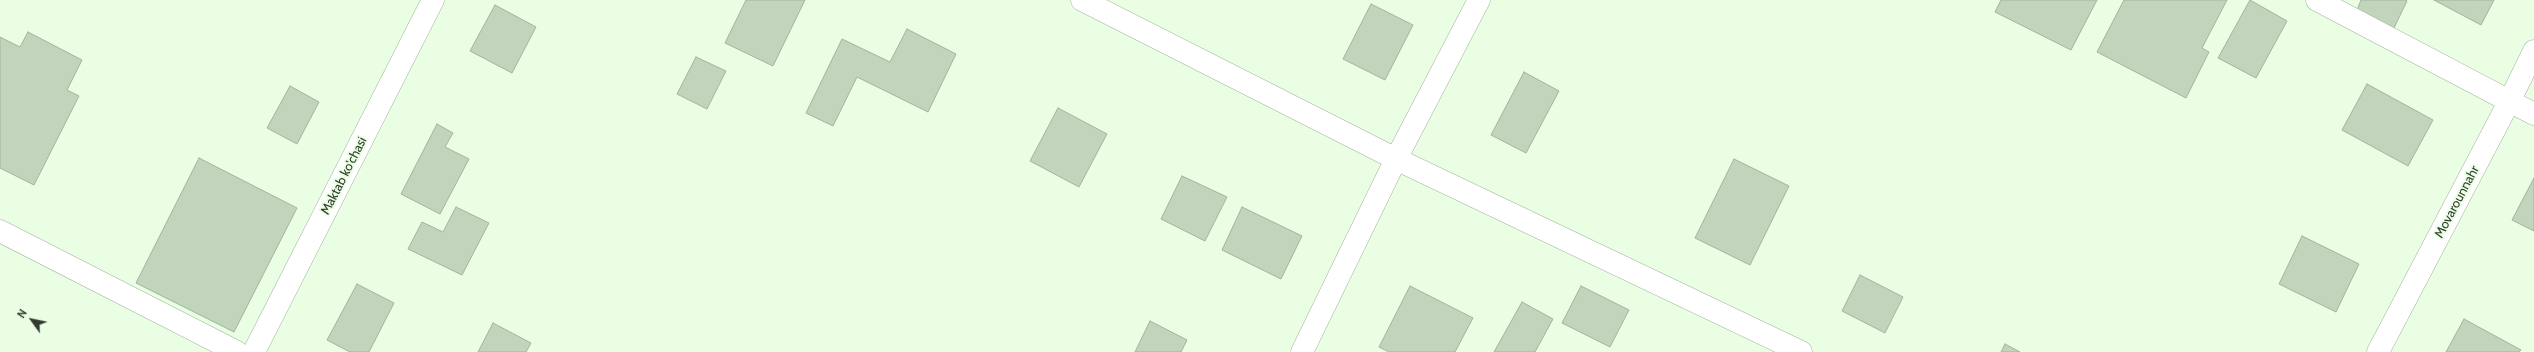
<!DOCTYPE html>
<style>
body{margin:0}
#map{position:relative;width:2534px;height:352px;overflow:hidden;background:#eafee4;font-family:Cabin,sans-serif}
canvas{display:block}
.north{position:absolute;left:12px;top:300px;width:40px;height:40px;-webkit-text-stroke:3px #eafee4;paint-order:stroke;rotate:303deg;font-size:11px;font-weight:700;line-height:16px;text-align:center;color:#333b31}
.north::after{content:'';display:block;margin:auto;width:14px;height:18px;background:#333b31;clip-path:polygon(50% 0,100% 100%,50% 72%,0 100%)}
</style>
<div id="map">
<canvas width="2534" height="352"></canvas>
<div class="north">N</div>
</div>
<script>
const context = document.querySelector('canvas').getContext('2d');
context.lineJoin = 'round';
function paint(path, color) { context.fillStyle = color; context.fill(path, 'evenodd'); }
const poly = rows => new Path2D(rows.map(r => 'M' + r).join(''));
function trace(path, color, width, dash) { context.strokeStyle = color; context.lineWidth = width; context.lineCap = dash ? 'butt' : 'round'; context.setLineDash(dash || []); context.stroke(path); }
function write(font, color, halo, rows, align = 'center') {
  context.font = font + ' Cabin,sans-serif'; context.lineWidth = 4; context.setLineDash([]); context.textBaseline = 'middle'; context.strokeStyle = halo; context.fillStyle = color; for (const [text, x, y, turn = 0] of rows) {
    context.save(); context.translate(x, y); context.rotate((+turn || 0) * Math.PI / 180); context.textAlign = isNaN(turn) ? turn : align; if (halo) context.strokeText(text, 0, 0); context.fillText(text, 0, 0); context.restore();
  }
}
const building = poly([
 [746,0,805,0,773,66,725,43,746,0],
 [2001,0,2097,0,2071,50,1995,12,2001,0],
 [2124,0,2227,0,2202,48,2209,52,2186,98,2097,52,2124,0],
 [2250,0,2287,21,2256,78,2218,58,2250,0],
 [2361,0,2406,0,2407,1,2394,28,2357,10,2361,0],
 [2434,0,2494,0,2481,25,2434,0],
 [1371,4,1413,25,1385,80,1343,59,1371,4],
 [495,5,536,27,512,73,470,51,495,5],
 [907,29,956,54,928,112,857,77,833,126,806,113,842,39,890,62,907,29],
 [28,32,82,60,67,90,79,96,34,185,0,168,0,37,20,47,28,32],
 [696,57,726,71,707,109,677,94,696,57],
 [1524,72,1559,91,1526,153,1491,135,1524,72],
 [2367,84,2433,120,2408,166,2342,130,2367,84],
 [290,86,319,102,297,144,267,128,290,86],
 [1058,108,1107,134,1079,187,1030,161,1058,108],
 [437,124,453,133,445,147,469,159,440,214,401,194,437,124],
 [199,158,297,208,234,332,136,283,199,158],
 [1734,159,1789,186,1750,265,1695,238,1734,159],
 [1182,176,1227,197,1205,241,1161,219,1182,176],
 [2534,178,2534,231,2512,220,2534,178],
 [456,207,489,223,462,275,408,249,422,222,443,232,456,207],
 [1242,207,1302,236,1281,279,1222,250,1242,207],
 [2302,236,2359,264,2336,312,2279,284,2302,236],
 [1860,275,1903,297,1885,333,1842,311,1860,275],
 [357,284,394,303,369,352,350,352,327,340,357,284],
 [1410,286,1473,318,1455,352,1389,352,1379,347,1410,286],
 [1581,286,1629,310,1610,347,1562,323,1581,286],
 [1522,302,1553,319,1535,352,1494,352,1522,302],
 [2464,319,2521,350,2519,352,2446,352,2464,319],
 [1150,321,1187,340,1181,352,1135,352,1150,321],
 [493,323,531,343,526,352,478,352,493,323],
 [2005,344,2020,352,2001,352,2005,344]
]);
paint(building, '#c1d5bc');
trace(building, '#a2b49d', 1);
const minor = poly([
 [1082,0,1396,159,1801,352],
 [2317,0,2534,114],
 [0,231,237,352],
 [254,352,433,0],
 [1302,352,1396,159,1479,0],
 [2378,352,2509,102,2534,51]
]);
trace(minor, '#a2b59d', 23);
trace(minor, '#fff', 22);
write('13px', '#333b31', '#eafee4', [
 ["Maktab ko'chasi",344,176,-63],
 ["Movarounnahr",2457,202,-62]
]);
</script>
